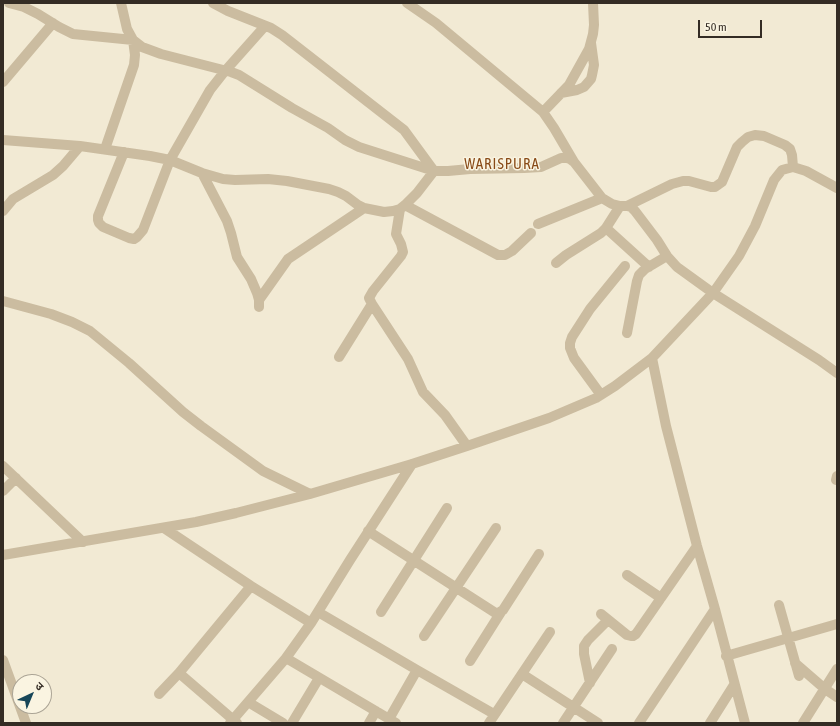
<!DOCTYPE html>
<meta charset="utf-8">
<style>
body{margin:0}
#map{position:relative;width:840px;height:726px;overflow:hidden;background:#f2ead4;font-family:"Asap Condensed","Noto Sans Devanagari",sans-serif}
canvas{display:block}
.frame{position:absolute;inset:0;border:4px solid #342c24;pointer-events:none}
.north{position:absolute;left:12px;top:674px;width:40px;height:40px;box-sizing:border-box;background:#faf4e1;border:1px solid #aba495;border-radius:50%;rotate:44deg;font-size:11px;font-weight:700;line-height:16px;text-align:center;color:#342c24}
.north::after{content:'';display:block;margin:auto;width:14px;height:18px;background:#174658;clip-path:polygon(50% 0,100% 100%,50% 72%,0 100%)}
.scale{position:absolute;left:698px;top:20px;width:64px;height:18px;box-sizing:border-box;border:2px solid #342c24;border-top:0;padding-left:5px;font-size:12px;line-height:14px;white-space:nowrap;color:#342c24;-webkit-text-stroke:3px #faf4e1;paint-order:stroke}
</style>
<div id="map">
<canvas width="840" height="726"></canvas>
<div class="frame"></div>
<div class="north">उ</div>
<div class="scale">50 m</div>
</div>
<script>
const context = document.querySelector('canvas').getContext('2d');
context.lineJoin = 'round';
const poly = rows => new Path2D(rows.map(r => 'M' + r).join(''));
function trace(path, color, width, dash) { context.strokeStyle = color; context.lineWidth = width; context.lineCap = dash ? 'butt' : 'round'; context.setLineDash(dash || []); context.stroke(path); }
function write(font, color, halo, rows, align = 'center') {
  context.font = font + ' "Asap Condensed",sans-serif'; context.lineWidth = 3; context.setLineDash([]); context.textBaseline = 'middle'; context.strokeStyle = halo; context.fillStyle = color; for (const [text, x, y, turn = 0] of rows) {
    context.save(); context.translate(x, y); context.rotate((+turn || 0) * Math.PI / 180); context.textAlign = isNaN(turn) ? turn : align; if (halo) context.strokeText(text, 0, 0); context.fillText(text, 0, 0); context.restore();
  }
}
trace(poly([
 [9,3,24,7,38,14,59,27,73,34,133,40,135,55,134,65,105,149],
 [121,3,127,29,133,40,142,47,161,54,231,72,239,75,292,108,328,128,345,140,359,147,434,171,448,171,470,169,524,168,541,167,561,158,567,158,570,159,574,162,602,198,612,204,620,206,627,206,631,207,635,211,657,240,667,256,677,267,713,293,819,360,837,373],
 [407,3,436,23,543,112,554,128,574,162],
 [3,82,53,23],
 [561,93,577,90,584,87,591,79,592,75,594,65,591,43],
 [543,112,569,85,589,49,593,34,594,25,593,3],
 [3,140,80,146,150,156,170,160,202,173,223,179,235,180,268,179,287,181,329,189,338,192,346,196,358,205,364,208,384,212,393,211,400,209,405,205,417,193,434,171,404,130,282,35,271,28,228,11,213,3],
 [124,152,98,216,98,220,99,223,103,227,129,238,134,239,137,237,143,230,170,160,210,90,225,71,265,26],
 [202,173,227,221,231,233,237,257,251,279,257,293,259,300,259,307],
 [405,205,498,255,505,255,512,251,531,233],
 [627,206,672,184,683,181,689,181,711,187,715,187,722,182,737,147,742,142,748,137,755,135,764,136,785,145,790,149,792,155,793,167],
 [400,209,396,234,401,244,403,252,401,256,373,291,369,298,372,304,408,359,423,392,445,415,467,446],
 [3,211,13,199,53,175,63,166,80,146],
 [538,224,602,198],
 [606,228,649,267],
 [556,263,566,255,601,233,606,228,620,206],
 [259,300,288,259,364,208],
 [3,301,51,314,72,322,90,331,129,363,183,412,201,426,263,471,310,494],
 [627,333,637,281,639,275,645,269,667,256],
 [339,357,372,304],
 [652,358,666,426,697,546,715,609,745,723],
 [601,395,574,358,570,348,570,343,572,337,590,309,625,266],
 [3,466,83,542],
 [836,480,837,476],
 [3,491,16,478],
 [164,528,251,586,311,623],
 [368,531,494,612,498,613,503,610,539,554],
 [3,555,196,522,236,513,310,494,412,464,467,446,549,418,596,398,615,386,652,358,713,293,739,256,755,226,774,180,782,170,793,167,806,171,837,188],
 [627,575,661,598],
 [779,605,799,676],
 [318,612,417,670,494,714],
 [381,612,447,508],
 [601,614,627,635,631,636,633,636,636,634,697,546],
 [424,636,496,528],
 [726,656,837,624],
 [286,658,396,723],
 [3,660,26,723],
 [470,661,501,612],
 [795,663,825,689,837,697],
 [179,673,237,723],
 [522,674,598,723],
 [590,683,584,654,584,646,588,640,608,620],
 [159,694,179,673,251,586],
 [248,702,283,723],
 [389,719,417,670],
 [230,723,286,658,311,623,350,560,412,464],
 [292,723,319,678],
 [369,723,376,711],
 [489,723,550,632],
 [563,723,612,649],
 [639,723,715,609],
 [710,723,734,685],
 [803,723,837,669]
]), '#cbbca0', 10);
context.letterSpacing = '1px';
write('15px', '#884a17', '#faf4e1', [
 ["WARISPURA",502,164]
]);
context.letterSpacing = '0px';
</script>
